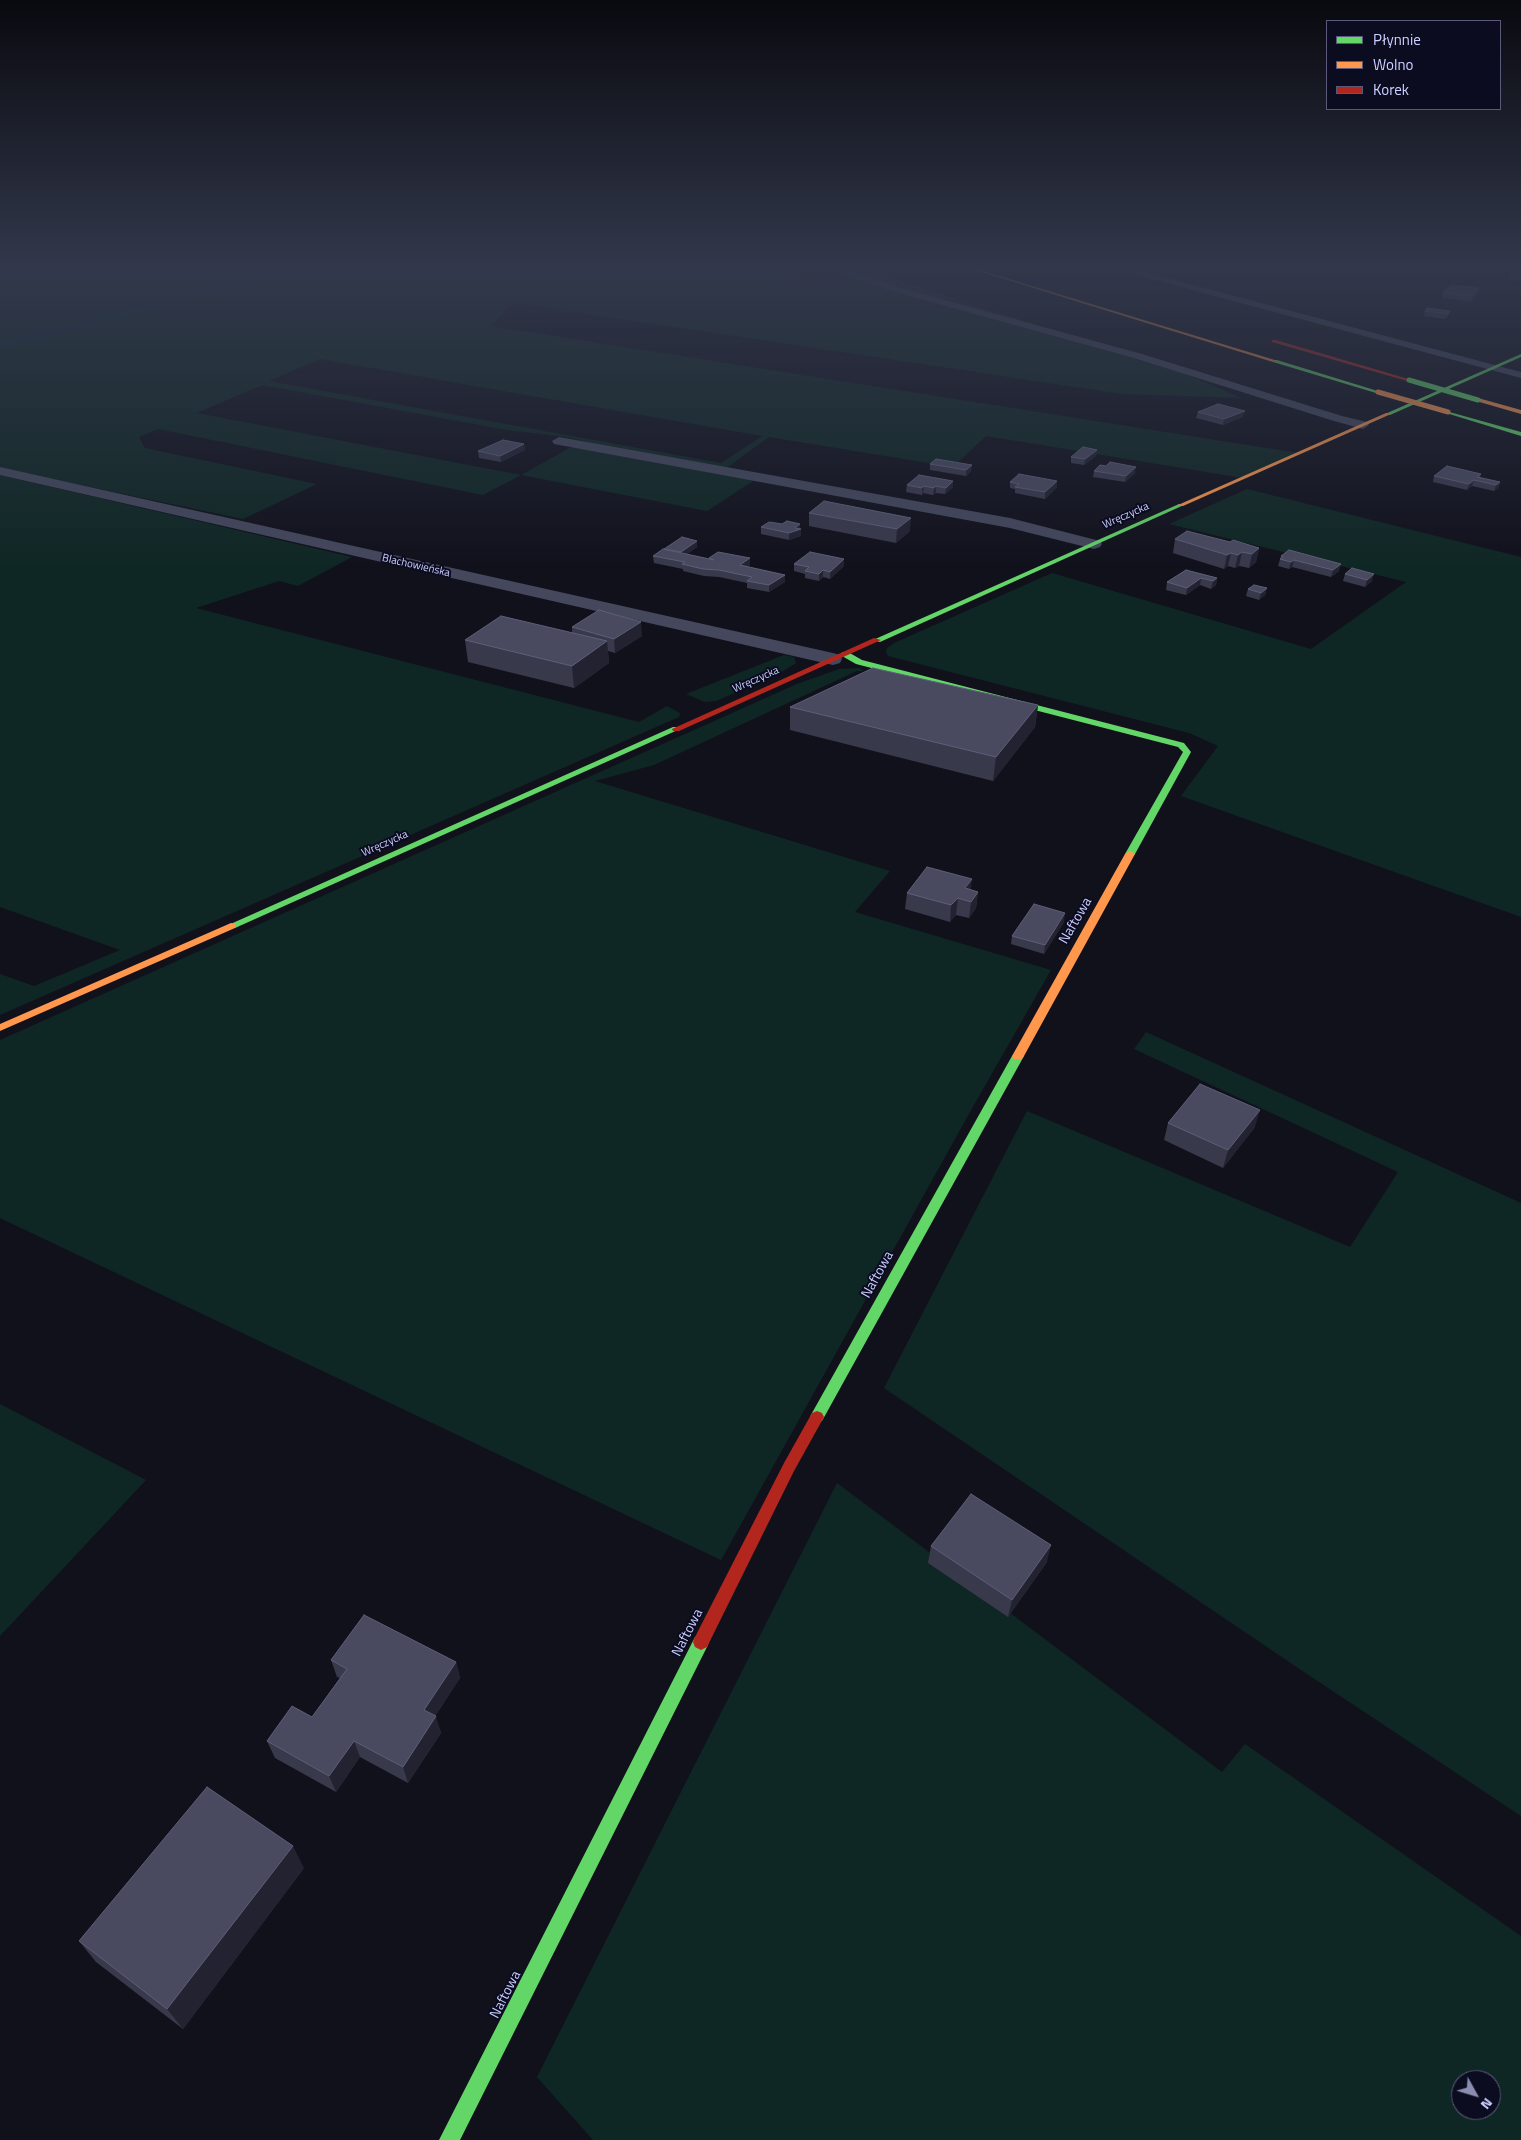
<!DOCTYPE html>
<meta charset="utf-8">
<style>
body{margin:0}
#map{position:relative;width:1521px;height:2140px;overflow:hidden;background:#11111c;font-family:"Titillium Web",sans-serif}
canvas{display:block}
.legend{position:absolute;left:1326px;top:20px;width:175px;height:90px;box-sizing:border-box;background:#0c0c21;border:1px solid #595a7a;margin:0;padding:6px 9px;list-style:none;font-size:15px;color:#ccd0ff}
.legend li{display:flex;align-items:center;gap:10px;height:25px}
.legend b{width:25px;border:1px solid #595a7a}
.north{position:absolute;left:1451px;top:2070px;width:50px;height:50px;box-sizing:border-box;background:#0c0c21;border:1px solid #595a7a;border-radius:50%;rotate:129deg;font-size:14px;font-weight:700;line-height:20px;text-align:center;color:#ccd0ff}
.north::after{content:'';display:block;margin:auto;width:18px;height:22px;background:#8b8db0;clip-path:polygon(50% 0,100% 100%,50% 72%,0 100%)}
</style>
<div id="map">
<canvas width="1521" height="2140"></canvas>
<ul class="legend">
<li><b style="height:6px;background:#63d668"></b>Płynnie</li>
<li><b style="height:6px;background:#ff974d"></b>Wolno</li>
<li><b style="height:6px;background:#b3261e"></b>Korek</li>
</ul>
<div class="north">N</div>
</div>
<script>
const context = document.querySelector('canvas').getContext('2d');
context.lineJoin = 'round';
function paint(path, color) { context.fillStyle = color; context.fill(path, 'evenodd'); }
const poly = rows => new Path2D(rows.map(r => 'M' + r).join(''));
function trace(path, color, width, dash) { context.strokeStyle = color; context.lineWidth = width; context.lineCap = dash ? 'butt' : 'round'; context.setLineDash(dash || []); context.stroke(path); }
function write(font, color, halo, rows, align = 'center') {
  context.font = font + ' "Titillium Web",sans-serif'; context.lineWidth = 4; context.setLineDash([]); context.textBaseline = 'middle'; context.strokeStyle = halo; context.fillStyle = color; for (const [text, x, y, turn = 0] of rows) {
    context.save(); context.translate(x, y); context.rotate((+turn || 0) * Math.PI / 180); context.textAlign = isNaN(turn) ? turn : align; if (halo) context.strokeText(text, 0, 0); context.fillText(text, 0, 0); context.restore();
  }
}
paint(poly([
 [0,270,756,270,825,279,836,278,843,274,831,270,869,270,1183,373,1242,398,1123,394,520,304,509,306,491,326,1299,453,1243,478,986,436,953,467,769,437,725,469,608,447,567,437,507,430,262,385,197,413,521,475,573,446,756,479,707,511,521,475,483,495,158,429,139,437,145,448,317,484,243,519,0,468],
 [320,359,762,436,721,463,269,381],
 [0,475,352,557,298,586,279,581,196,608,639,722,667,706,680,713,679,717,0,1015,0,974,34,986,120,950,0,907],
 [1247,489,1521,557,1521,917,1181,796,1218,746,1189,733,888,656,886,652,887,648,894,643,1052,573,1311,649,1406,582,1169,524],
 [784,655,794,657,796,663,778,674,716,701,705,702,686,694],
 [860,668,863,671,857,671,654,765,595,781,890,871,855,912,1051,970,970,1112,721,1560,0,1218,0,1040,797,684,839,669],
 [1146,1032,1521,1203,1521,1816,1301,1670,884,1388,1027,1111,1350,1247,1398,1172,1134,1049],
 [0,1404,146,1480,0,1636],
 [837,1483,1222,1772,1245,1744,1521,1936,1521,2140,593,2140,537,2077],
 [1461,2080,1491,2080,1491,2110,1461,2110]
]), '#0f2724');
paint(poly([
 [288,270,294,270,0,347,0,343,288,270]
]), '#0a273f');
paint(poly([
 [836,270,848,270,901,288,1142,354,1342,416,1367,422,1369,425,1363,429,1334,421,1134,358,895,292,837,272,836,270],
 [1124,270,1137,270,1521,372,1521,378,1125,272,1124,270]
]), '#45485d');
paint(poly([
 [559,437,1010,518,1100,541,1102,544,1100,547,1094,549,1010,528,554,444,552,441,559,437],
 [0,467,833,653,840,655,842,659,840,663,833,665,0,475,0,467]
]), '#45485d');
paint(poly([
 [1521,354,1521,357,1390,415,1385,414,1521,354],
 [1273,360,1277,360,1381,392,1376,393,1273,362,1273,360],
 [1446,411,1521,432,1521,436,1446,413,1446,411],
 [1179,504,1184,505,880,642,873,640,1179,504],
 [842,652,848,652,862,660,1184,743,1191,752,1135,854,1133,856,1127,856,1125,854,1183,752,1178,747,856,664,842,656,842,652],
 [673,727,679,727,680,729,235,928,227,928,226,926,673,727],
 [1018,1052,1024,1056,822,1421,817,1423,812,1421,810,1417,812,1413,1012,1056,1018,1052],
 [701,1634,707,1637,709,1642,707,1647,460,2140,439,2140,695,1637,701,1634]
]), '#63d668');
paint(poly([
 [975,270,980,270,1278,361,1273,362,975,270],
 [1478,398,1521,410,1521,414,1476,401,1478,398],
 [1386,413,1391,414,1183,506,1178,505,1386,413],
 [1130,851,1135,854,1024,1056,1022,1059,1014,1059,1012,1056,1125,854,1130,851],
 [231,923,235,924,236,926,235,928,0,1031,0,1024,231,923]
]), '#ff974d');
paint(poly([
 [1272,340,1276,340,1412,380,1407,381,1272,342,1272,340],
 [874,638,881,640,679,731,673,731,672,729,874,638],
 [817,1411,822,1413,824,1417,794,1471,707,1647,701,1650,695,1647,693,1642,695,1637,784,1463,812,1413,817,1411]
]), '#b3261e');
trace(poly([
 [1409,380,1478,400]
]), '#63d668', 5);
trace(poly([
 [1378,392,1448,412]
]), '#ff974d', 5);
paint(poly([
 [1521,270,1521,281,1510,280,1512,275],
 [1479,288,1478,293,1471,302,1442,298,1443,293],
 [1425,311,1450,311,1446,319,1424,316],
 [1198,412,1243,417,1223,425,1196,418],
 [524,444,525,450,501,462,479,458,478,451],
 [1097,450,1096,456,1084,465,1071,463,1071,457],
 [930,464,972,465,971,471,966,476,930,470],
 [1094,471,1135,473,1125,482,1093,477],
 [1481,474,1480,477,1500,482,1498,488,1494,491,1472,486,1467,490,1433,482,1434,476],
 [953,481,953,487,945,494,936,493,933,495,923,493,922,495,906,492,907,485],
 [1057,481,1057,487,1045,499,1015,493,1015,489,1010,488,1010,482],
 [809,513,910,531,896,543,809,526],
 [761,527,800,529,801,529,801,536,789,540,761,534],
 [1175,539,1230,542,1259,548,1256,562,1249,568,1239,566,1235,568,1228,566,1224,569,1173,553],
 [697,541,697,547,687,554,709,559,709,558,750,565,747,567,785,575,785,582,769,592,747,588,747,583,719,577,704,576,683,571,683,569,654,563,653,556,664,550,664,549],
 [1281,556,1339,571,1331,577,1292,567,1289,569,1278,566],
 [794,564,844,566,830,579,823,577,819,581,805,578,805,574,794,571],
 [1186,570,1217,578,1216,585,1211,589,1200,585,1186,595,1166,590,1167,582],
 [1345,574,1372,581,1365,587,1343,581],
 [1267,588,1265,595,1259,600,1246,596,1248,589],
 [572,627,642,636,615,653,608,651,609,663,574,688,468,662,465,640,572,633],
 [1038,705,1035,727,993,781,790,730,790,707],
 [970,889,978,892,976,908,969,918,956,915,950,922,905,909,907,893],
 [1064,922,1044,954,1011,944,1012,936],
 [1168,1123,1255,1127,1223,1168,1164,1140],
 [931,1546,1047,1562,1008,1617,928,1563],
 [331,1660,456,1662,460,1678,435,1716,441,1733,408,1783,360,1757,336,1792,275,1758,267,1741,312,1717,340,1678,337,1677],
 [304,1868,183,2029,96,1962,79,1941]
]), '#39394c');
paint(poly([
 [1479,288,1478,293,1471,302,1472,296],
 [1245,411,1243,417,1223,425,1224,419],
 [524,444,525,450,501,462,500,456],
 [1097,450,1096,456,1084,465,1085,459],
 [972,465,971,471,966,476,966,470],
 [1136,467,1135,473,1125,482,1126,476],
 [1474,480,1472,486,1467,490,1469,484],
 [953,481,953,487,945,494,946,488],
 [1057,481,1057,487,1045,499,1045,492],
 [1500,482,1498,488,1494,491,1496,485],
 [924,486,923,493,922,495,922,488],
 [936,486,936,493,933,495,934,488],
 [911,518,910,531,896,543,897,529],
 [800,524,800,529,801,529,801,536,789,540,789,533],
 [697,541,697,547,681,559,681,552],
 [1259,548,1256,562,1249,568,1252,554],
 [1242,552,1239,566,1235,568,1238,555],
 [1231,553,1228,566,1224,569,1227,555],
 [750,558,750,565,740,572,740,565],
 [844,559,844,566,830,579,830,572],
 [1294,560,1292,567,1289,569,1291,562],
 [1341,564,1339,571,1331,577,1333,570],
 [823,570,823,577,819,581,819,574],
 [1374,574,1372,581,1365,587,1367,580],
 [785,575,785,582,769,592,769,585],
 [1201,578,1200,585,1186,595,1187,588],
 [1217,578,1216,585,1211,589,1213,581],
 [1267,588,1265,595,1259,600,1261,593],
 [641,622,642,636,615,653,614,639],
 [607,641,609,663,574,688,572,666],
 [1038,705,1035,727,993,781,996,757],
 [972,879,970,896,965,888],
 [978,892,976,908,969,918,971,902],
 [958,898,956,915,950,922,951,905],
 [1065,913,1064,922,1044,954,1045,945],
 [1260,1110,1255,1127,1223,1168,1228,1150],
 [1051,1545,1047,1562,1008,1617,1012,1600],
 [456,1662,460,1678,429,1726,424,1710],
 [436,1716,441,1733,408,1783,403,1767],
 [354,1741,360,1757,336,1792,329,1776],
 [293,1846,304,1868,183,2029,167,2009]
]), '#222231');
const building = poly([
 [1515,270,1521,270,1521,276,1512,275,1515,270],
 [1451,285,1479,288,1472,296,1443,293,1451,285],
 [1427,308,1450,311,1448,314,1425,311,1427,308],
 [1218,404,1245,411,1224,419,1198,412,1218,404],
 [503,440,524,444,500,456,478,451,503,440],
 [1083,447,1097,450,1085,459,1071,457,1083,447],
 [936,459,972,465,966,470,930,464,936,459],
 [1110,462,1136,467,1126,476,1094,471,1100,465,1106,466,1110,462],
 [1447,466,1481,474,1477,477,1500,482,1496,485,1474,480,1469,484,1434,476,1447,466],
 [1019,474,1057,481,1045,492,1015,487,1019,484,1010,482,1019,474],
 [919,475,953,481,946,488,936,486,934,488,924,486,922,488,907,485,919,475],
 [824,501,911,518,897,529,809,513,824,501],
 [787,521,800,524,795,528,801,529,789,533,761,527,769,522,782,524,787,521],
 [1187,531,1230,542,1233,540,1259,548,1252,554,1242,552,1238,555,1231,553,1227,555,1175,539,1187,531],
 [682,537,697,541,681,552,664,549,682,537],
 [663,549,714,560,709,558,718,552,750,558,740,565,785,575,769,585,747,581,752,577,719,570,703,569,682,564,685,562,653,556,663,549],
 [1289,550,1341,564,1333,570,1294,560,1291,562,1280,559,1283,557,1281,556,1289,550],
 [810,552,844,559,830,572,823,570,819,574,805,571,809,567,794,564,810,552],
 [1352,568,1374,574,1367,580,1345,574,1352,568],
 [1186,570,1217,578,1213,581,1201,578,1187,588,1167,582,1186,570],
 [1254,585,1267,588,1261,593,1248,589,1254,585],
 [599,610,641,622,614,639,572,627,599,610],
 [501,616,607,641,572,666,465,640,501,616],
 [873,668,1038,705,996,757,790,707,873,668],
 [927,867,972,879,965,888,978,892,971,902,958,898,951,905,907,893,927,867],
 [1034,904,1065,913,1045,945,1012,936,1034,904],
 [1200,1084,1260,1110,1228,1150,1168,1123,1200,1084],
 [971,1494,1051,1545,1012,1600,931,1546,971,1494],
 [364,1615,456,1662,424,1710,436,1716,403,1767,354,1741,329,1776,267,1741,292,1706,312,1717,347,1669,331,1660,364,1615],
 [207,1787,293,1846,167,2009,79,1941,207,1787]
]);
paint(building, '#494a60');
trace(building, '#5d5f79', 1);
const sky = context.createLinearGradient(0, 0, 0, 569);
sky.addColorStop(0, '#09090f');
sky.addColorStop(0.47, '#32384b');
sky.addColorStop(1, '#32384b00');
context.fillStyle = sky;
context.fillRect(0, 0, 1521, 569);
write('11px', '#ccd0ff', '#0c0c21', [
 ["Wręczycka",1126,516,-24],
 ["Blachowieńska",416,566,13],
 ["Wręczycka",756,680,-24],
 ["Wręczycka",385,844,-24]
]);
write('14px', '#ccd0ff', '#0c0c21', [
 ["Naftowa",1076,921,-60],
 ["Naftowa",878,1275,-61],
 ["Naftowa",688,1633,-63],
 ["Naftowa",506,1995,-63]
]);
</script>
